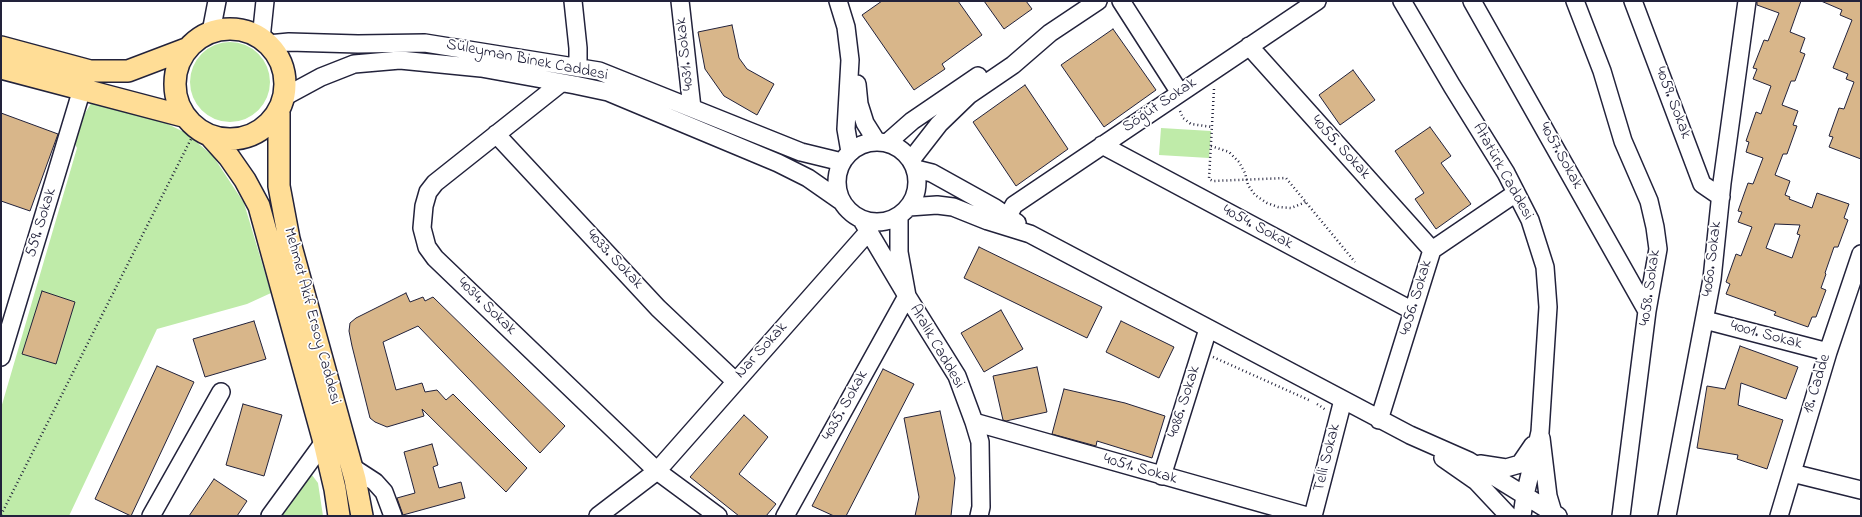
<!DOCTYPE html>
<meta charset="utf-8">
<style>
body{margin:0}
#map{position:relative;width:1862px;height:517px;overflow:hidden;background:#fff;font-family:"Indie Flower",sans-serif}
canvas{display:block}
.frame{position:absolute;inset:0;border:2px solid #22223b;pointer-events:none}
</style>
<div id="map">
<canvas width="1862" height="517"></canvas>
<div class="frame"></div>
</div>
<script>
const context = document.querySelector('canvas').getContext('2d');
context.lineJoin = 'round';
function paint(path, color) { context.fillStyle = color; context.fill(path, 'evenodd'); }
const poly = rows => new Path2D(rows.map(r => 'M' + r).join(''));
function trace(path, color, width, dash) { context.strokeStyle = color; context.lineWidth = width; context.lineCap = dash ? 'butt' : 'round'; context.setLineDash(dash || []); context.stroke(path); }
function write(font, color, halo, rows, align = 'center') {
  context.font = font + ' "Indie Flower",sans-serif'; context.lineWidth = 3.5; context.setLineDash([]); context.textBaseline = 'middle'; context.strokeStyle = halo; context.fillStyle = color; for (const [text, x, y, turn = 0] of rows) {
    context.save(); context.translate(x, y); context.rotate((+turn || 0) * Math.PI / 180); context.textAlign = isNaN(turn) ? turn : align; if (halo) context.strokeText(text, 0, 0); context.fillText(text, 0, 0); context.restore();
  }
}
paint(poly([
 '190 82a40 40 0 1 1 80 0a40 40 0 1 1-80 0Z',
 [93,100,141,111,186,133,213,156,244,203,271,293,247,304,157,329,69,516,1,516,1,408,77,148,74,142,81,120],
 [1161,128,1211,131,1209,158,1159,155],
 [312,475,318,483,323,516,277,516,301,482]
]), '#bfeba9');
const building = poly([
 [882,1,958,1,982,35,942,64,945,69,914,90,862,15,882,1],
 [984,1,1026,1,1032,9,1004,29,984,1],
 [1757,1,1801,1,1790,32,1805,38,1800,52,1805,54,1795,81,1791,81,1782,105,1798,111,1793,125,1797,126,1787,154,1783,154,1775,175,1790,181,1785,195,1790,197,1789,199,1812,208,1817,193,1849,204,1844,218,1848,220,1838,247,1834,247,1825,273,1826,274,1821,288,1826,290,1816,317,1812,317,1808,327,1774,315,1776,312,1726,294,1730,284,1726,282,1736,254,1741,256,1752,227,1738,222,1742,212,1738,211,1748,183,1753,184,1763,158,1746,152,1749,142,1746,141,1756,112,1761,114,1771,86,1753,79,1757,69,1753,68,1764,40,1768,41,1779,13,1757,5,1757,1],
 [1775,224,1800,225,1797,234,1800,235,1792,258,1766,248,1775,224],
 [1821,1,1861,1,1861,159,1829,147,1833,137,1829,136,1839,108,1844,109,1854,82,1846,79,1848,74,1833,68,1852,20,1840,15,1842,10,1821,1],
 [732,25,739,58,747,69,774,84,757,115,724,96,705,69,698,32,732,25],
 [1113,29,1156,90,1104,127,1061,65,1113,29],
 [1353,70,1375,100,1340,125,1319,95,1353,70],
 [1025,85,1068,149,1016,186,973,122,1025,85],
 [1,113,58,134,30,211,1,201,1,113],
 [1430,127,1451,156,1441,163,1471,204,1436,229,1415,199,1424,193,1395,151,1430,127],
 [979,247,1102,307,1087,338,964,278,979,247],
 [42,291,75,302,56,364,22,354,42,291],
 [406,293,410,302,423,297,425,301,433,297,565,426,540,453,418,326,383,342,396,390,422,383,425,392,437,390,446,400,453,394,527,468,506,492,422,409,424,416,387,427,375,422,370,418,352,346,349,331,350,323,356,318,406,293],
 [1001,310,1023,349,984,372,961,333,1001,310],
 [254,321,266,359,205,377,193,339,254,321],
 [1121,321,1174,347,1159,378,1106,352,1121,321],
 [1740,346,1798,367,1786,399,1741,383,1738,405,1783,420,1767,469,1737,459,1738,455,1697,448,1707,386,1725,389,1740,346],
 [157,366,194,382,131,516,95,499,157,366],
 [1037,367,1047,412,1006,421,1003,420,993,376,1037,367],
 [883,369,914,384,846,516,834,516,812,506,883,369],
 [1064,389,1125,403,1165,416,1152,458,1097,441,1096,446,1052,434,1064,389],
 [243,404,282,415,264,476,226,465,243,404],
 [940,411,955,478,951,516,915,516,919,497,904,418,940,411],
 [744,415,768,437,739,474,776,504,766,516,739,516,690,477,744,415],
 [432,444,438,465,433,467,439,488,461,482,465,498,403,515,397,498,415,493,404,452,432,444],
 [214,479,247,501,237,516,189,516,214,479]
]);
paint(building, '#d8b68a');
trace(building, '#22223b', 1);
const minor = poly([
 [573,1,578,48,578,68],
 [680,1,692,108],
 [838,1,846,27,850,60,846,129,850,152],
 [1121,1,1180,93],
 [1402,1,1452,86,1506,173,1530,220,1545,267,1548,307,1540,432,1525,495,1522,516],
 [1472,1,1647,311],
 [1575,1,1602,71,1623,141,1649,201,1655,227,1658,249,1647,311,1621,516],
 [1633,1,1702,184,1721,197],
 [211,32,217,1],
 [261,39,265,1],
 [268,44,289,42,358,44,425,43,599,71,801,152,842,162],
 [1249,46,1432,250],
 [561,83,435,183,428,192,424,206,422,228,427,247,435,258,657,471,718,516],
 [857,84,859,104,865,123,877,142],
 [284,97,321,77,354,64,400,60,481,68,575,85,608,92,778,163,808,178,841,201],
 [496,134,658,308,735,381],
 '837 182a40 40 0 1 1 80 0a40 40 0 1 1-80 0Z',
 [887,143,912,121,978,76],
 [1102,145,1413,311],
 [911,160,939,124,969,95,1013,65,1050,33,1098,1],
 [916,169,932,173,995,208,1017,223],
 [909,207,937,205,953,207,988,221,1030,234,1410,435,1469,461,1558,516],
 [1008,216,1014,205,1317,1],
 [863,222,907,296,899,252,899,216],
 [907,296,957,376,974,422,980,442,981,507,979,516],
 [1705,320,1828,352],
 [1,357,82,89],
 [1379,420,1432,250,1516,193],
 [974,422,1307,516],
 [1541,438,1548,496,1554,516],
 [1443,458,1476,481,1509,516],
 [1480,464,1506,468,1520,464,1533,445],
 [352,467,375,482,384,492,393,516],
 [1792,473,1861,490],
 [1162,476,1208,329],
 [151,516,221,392],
 [270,516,324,442],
 [598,516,657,471,868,232],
 [785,516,907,296],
 [1313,516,1343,400],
 [1667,516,1712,279,1722,183,1747,1],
 [1779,516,1828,352,1861,254]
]);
const major = poly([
 '175 84a55 55 0 1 1 110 0a55 55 0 1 1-110 0Z',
 [1,47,90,71,128,71,186,49],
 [1,68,183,116],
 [279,113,279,186,289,239,355,479,362,516],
 [211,137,229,157,245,180,259,206,324,442,335,489,339,516]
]);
trace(minor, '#22223b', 20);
trace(major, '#22223b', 24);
trace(poly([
 [1214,89,1209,179,1213,181,1286,178,1355,262],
 [1180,111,1183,118,1191,124,1212,127],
 [1211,146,1229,152,1239,162,1245,173,1248,185,1255,195,1267,203,1278,207,1291,208,1306,202],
 [1213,357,1311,401],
 [1317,404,1326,410],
 [1,515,194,133]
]), '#22223b', 2.5, [1, 3]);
trace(minor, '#fff', 17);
trace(major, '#ffdd96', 21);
write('16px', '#22223b', '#fff', [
 ["4031. Sokak",686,54,-96],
 ["Süleyman Binek Caddesi",527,61,11],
 ["4059. Sokak",1672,103,69],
 ["Söğüt Sokak",1160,106,-34],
 ["4055. Sokak",1340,148,48],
 ["4057.Sokak",1560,156,61],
 ["Atatürk Caddesi",1502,172,61],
 ["559. Sokak",42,223,-73],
 ["4054. Sokak",1257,228,28],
 ["4060. Sokak",1713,259,-83],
 ["4033. Sokak",614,260,47],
 ["4058. Sokak",1651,288,-82],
 ["4056. Sokak",1417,298,-73],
 ["4034. Sokak",486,307,44],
 ["Mehmet Akif Ersoy Caddesi",311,316,75],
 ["4001. Sokak",1766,336,15],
 ["Aralık Caddesi",936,347,60],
 ["Nar Sokak",762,351,-48],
 ["18. Cadde",1818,384,-73],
 ["4086. Sokak",1185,402,-72],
 ["4035. Sokak",846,406,-61],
 ["Telli Sokak",1328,458,-76],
 ["4051. Sokak",1140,470,16]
]);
</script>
